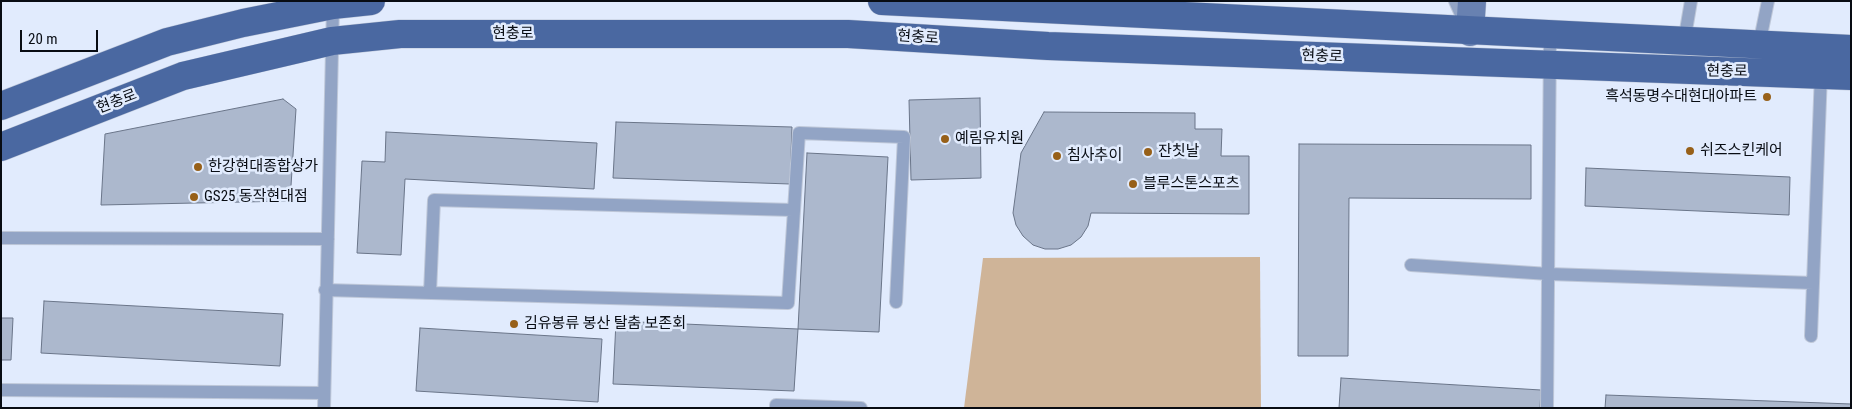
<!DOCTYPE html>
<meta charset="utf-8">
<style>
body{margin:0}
#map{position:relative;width:1852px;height:409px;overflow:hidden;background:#e1ebfd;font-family:"Roboto Condensed",sans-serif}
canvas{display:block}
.frame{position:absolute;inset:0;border:2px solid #080c13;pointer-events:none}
.scale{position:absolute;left:20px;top:30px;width:78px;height:22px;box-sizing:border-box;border:2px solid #080c13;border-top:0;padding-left:6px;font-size:15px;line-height:18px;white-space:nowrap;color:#080c13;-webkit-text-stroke:4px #e1ebfd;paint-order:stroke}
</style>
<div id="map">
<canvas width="1852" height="409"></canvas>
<div class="frame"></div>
<div class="scale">20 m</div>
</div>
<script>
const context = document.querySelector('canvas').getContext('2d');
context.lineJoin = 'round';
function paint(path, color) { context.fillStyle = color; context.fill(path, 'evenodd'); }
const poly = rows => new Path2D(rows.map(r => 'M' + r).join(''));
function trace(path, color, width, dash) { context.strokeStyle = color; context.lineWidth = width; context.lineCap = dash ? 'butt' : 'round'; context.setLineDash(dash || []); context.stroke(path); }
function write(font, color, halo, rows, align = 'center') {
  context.font = font + ' "Roboto Condensed","Noto Sans KR",sans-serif'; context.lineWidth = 5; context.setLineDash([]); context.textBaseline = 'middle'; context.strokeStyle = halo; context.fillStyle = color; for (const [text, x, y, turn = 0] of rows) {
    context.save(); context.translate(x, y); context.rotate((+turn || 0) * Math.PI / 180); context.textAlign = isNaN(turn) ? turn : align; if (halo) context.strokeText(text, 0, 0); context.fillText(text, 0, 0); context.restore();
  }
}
paint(poly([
 [1260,257,1261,408,964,408,983,258]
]), '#cfb498');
const building = poly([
 [980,98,981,178,911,180,909,100,980,98],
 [283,99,296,109,290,201,101,205,105,134,283,99],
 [1044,112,1195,113,1195,129,1222,129,1221,156,1249,156,1249,214,1091,213,1088,226,1081,237,1071,245,1058,249,1045,249,1033,245,1023,236,1016,225,1013,213,1021,153,1044,112],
 [616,122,792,127,790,184,613,178,616,122],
 [386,132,597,143,594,189,405,179,401,255,357,253,362,161,385,162,386,132],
 [1299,144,1531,145,1531,199,1349,198,1348,356,1298,356,1299,144],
 [807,153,888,157,879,332,798,329,807,153],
 [1586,168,1790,177,1789,215,1585,206,1586,168],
 [44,301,283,314,280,366,41,353,44,301],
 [1,318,13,318,11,360,1,360,1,318],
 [616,321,798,329,794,391,613,384,616,321],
 [420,328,602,339,598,402,416,391,420,328],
 [1341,378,1541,390,1540,408,1339,408,1341,378],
 [1606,395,1851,404,1851,408,1605,408,1606,395]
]);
paint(building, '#acb8cd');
trace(building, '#6a7589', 1);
const lane = poly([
 [1455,1,1465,23],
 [1684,42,1691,1],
 [1759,45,1768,1],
 [1,238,328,239],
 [1411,265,1549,274,1813,283],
 [325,290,788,303,799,133,904,137,896,302],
 [430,293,434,200,793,210],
 [1811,336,1821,73],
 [1,390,324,393],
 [324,408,333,5],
 [776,408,776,405,861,408],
 [1547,408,1550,35]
]);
const secondary = poly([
 [1470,32,1472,1]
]);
const primary = poly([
 [882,1,1851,49],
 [1,106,167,42,243,23,333,5,371,1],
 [1,147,183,76,332,41,400,34,848,34,1048,46,1851,76]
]);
trace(lane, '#bec7d8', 14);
trace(secondary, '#bec7d8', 29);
trace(primary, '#bec7d8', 29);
trace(lane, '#92a4c5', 12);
trace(secondary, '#6881b1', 28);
trace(primary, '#4a68a1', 28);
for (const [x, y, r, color] of [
 [1767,97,5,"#976019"],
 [945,139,5,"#976019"],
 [1690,151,5,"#976019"],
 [1148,152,5,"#976019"],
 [1057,156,5,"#976019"],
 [198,167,5,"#976019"],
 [1133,184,5,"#976019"],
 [194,197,5,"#976019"],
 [514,324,5,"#976019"]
]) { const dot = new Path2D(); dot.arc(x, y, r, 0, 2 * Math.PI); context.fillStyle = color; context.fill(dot); trace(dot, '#e1ebfd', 2); }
write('15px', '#080c13', '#e1ebfd', [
 ["현충로",513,34],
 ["현충로",918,38,4],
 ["현충로",1322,57,2],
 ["현충로",1727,72,1],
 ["현충로",117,102,-21]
]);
write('15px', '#080c13', '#e1ebfd', [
 ["흑석동명수대현대아파트",1757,97,"right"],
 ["예림유치원",955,139],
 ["쉬즈스킨케어",1700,151],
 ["잔칫날",1158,152],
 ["침사추이",1067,156],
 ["한강현대종합상가",208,167],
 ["블루스톤스포츠",1143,184],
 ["GS25 동작현대점",204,197],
 ["김유봉류 봉산 탈춤 보존회",524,324]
], 'left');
</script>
